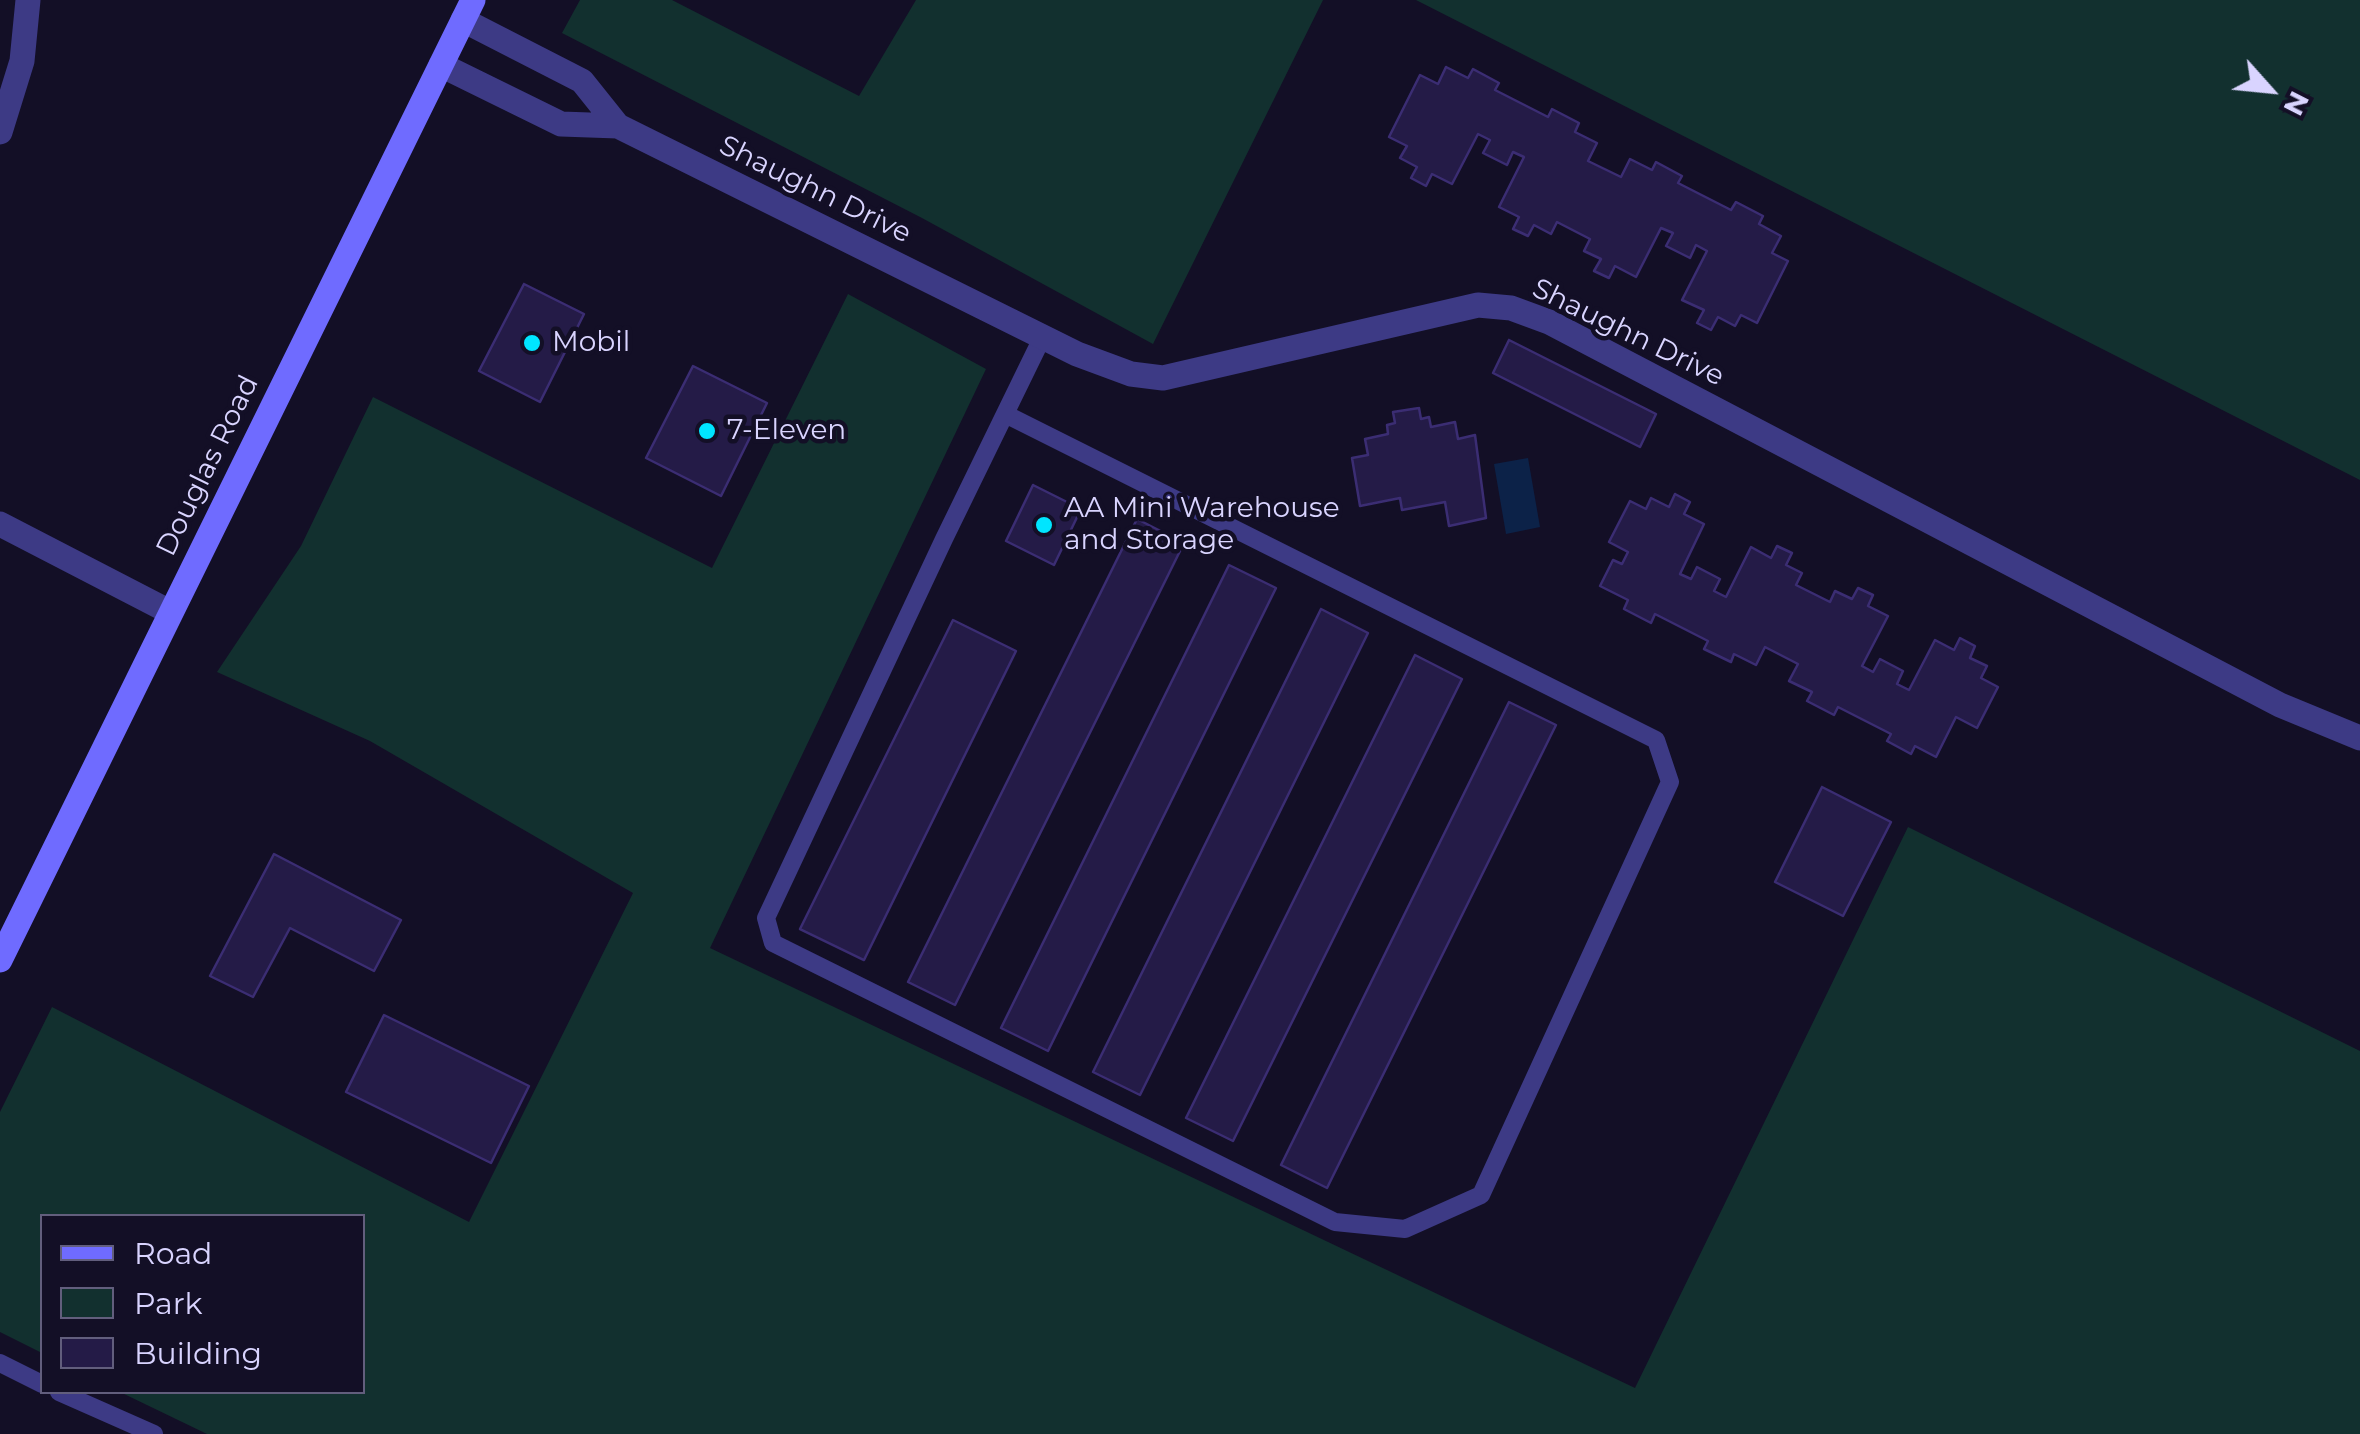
<!DOCTYPE html>
<style>
body{margin:0}
#map{position:relative;width:2360px;height:1434px;overflow:hidden;background:#130f26;font-family:Montserrat,sans-serif}
canvas{display:block}
.legend{position:absolute;left:40px;top:1214px;width:325px;height:180px;box-sizing:border-box;background:#130f26;border:2px solid #625e7d;margin:0;padding:12px 18px;list-style:none;font-size:30px;color:#d9d4ff}
.legend li{display:flex;align-items:center;gap:20px;height:50px}
.legend b{width:50px;border:2px solid #625e7d}
.north{position:absolute;left:2220px;top:40px;width:100px;height:100px;-webkit-text-stroke:8px #130f26;paint-order:stroke;rotate:117deg;font-size:28px;font-weight:700;line-height:40px;text-align:center;color:#d9d4ff}
.north::after{content:'';display:block;margin:auto;width:35px;height:45px;background:#d9d4ff;clip-path:polygon(50% 0,100% 100%,50% 72%,0 100%)}
</style>
<div id="map">
<canvas width="2360" height="1434"></canvas>
<ul class="legend">
<li><b style="height:12px;background:#6f6bff"></b>Road</li>
<li><b style="height:28px;background:#12302f"></b>Park</li>
<li><b style="height:28px;background:#241b47"></b>Building</li>
</ul>
<div class="north">N</div>
</div>
<script>
const context = document.querySelector('canvas').getContext('2d');
context.lineJoin = 'round';
function paint(path, color) { context.fillStyle = color; context.fill(path, 'evenodd'); }
const poly = rows => new Path2D(rows.map(r => 'M' + r).join(''));
function trace(path, color, width, dash) { context.strokeStyle = color; context.lineWidth = width; context.lineCap = dash ? 'butt' : 'round'; context.setLineDash(dash || []); context.stroke(path); }
function write(font, color, halo, rows, align = 'center') {
  context.font = font + ' Montserrat,sans-serif'; context.lineWidth = 9; context.setLineDash([]); context.textBaseline = 'middle'; context.strokeStyle = halo; context.fillStyle = color; for (const [text, x, y, turn = 0] of rows) {
    context.save(); context.translate(x, y); context.rotate((+turn || 0) * Math.PI / 180); context.textAlign = isNaN(turn) ? turn : align; if (halo) context.strokeText(text, 0, 0); context.fillText(text, 0, 0); context.restore();
  }
}
paint(poly([
 [580,0,672,0,859,96,916,0,1323,0,1153,344,922,218,562,33],
 [1416,0,2360,0,2360,480],
 [848,294,986,369,710,948,1635,1388,1908,827,2360,1051,2360,1434,207,1434,120,1392,362,1392,362,1216,42,1216,42,1353,0,1332,0,1112,52,1007,469,1222,633,893,370,741,217,672,301,546,373,397,712,568]
]), '#12302f');
paint(poly([
 [1528,458,1540,527,1506,534,1494,464]
]), '#0c2248');
const building = poly([
 [1446,67,1468,78,1473,69,1499,83,1495,90,1548,117,1552,109,1579,123,1575,132,1597,143,1588,161,1621,177,1630,159,1652,170,1656,162,1682,176,1678,183,1731,210,1736,202,1763,216,1759,224,1781,236,1772,253,1788,261,1757,323,1741,315,1735,326,1718,317,1711,330,1697,323,1704,310,1682,300,1707,251,1696,245,1690,258,1666,246,1673,233,1661,228,1636,277,1615,266,1609,278,1594,271,1601,259,1584,251,1590,239,1557,222,1551,234,1534,225,1528,236,1513,229,1519,217,1499,207,1524,157,1513,152,1507,165,1483,153,1490,140,1478,134,1452,184,1432,174,1426,186,1411,178,1417,167,1400,158,1407,146,1389,137,1420,75,1438,84,1446,67],
 [524,284,584,314,540,402,479,371,524,284],
 [1509,340,1656,414,1640,447,1493,373,1509,340],
 [693,366,767,403,721,496,646,458,693,366],
 [1419,408,1421,419,1429,417,1431,427,1455,422,1458,439,1475,435,1486,518,1449,526,1445,502,1402,510,1400,498,1360,506,1352,458,1368,455,1365,439,1388,434,1387,425,1395,423,1393,412,1419,408],
 [1033,485,1081,509,1054,565,1006,541,1033,485],
 [1675,494,1690,502,1684,514,1704,524,1680,574,1691,579,1697,567,1720,579,1714,591,1726,597,1751,547,1771,558,1777,546,1792,553,1786,565,1802,573,1796,585,1830,602,1835,591,1852,599,1858,588,1873,595,1868,606,1888,616,1862,666,1873,672,1880,659,1903,671,1897,684,1909,690,1935,640,1954,650,1960,638,1975,646,1970,658,1987,666,1981,678,1998,687,1977,728,1956,717,1936,757,1915,746,1911,754,1887,741,1891,734,1838,707,1834,715,1807,701,1812,692,1789,681,1798,664,1765,647,1756,665,1734,654,1731,662,1704,649,1708,641,1655,614,1651,623,1624,609,1628,600,1600,586,1613,560,1622,564,1628,552,1609,542,1630,501,1646,509,1651,498,1669,507,1675,494],
 [1137,519,1184,543,955,1005,908,982,1137,519],
 [1229,565,1276,588,1048,1051,1001,1028,1229,565],
 [1321,609,1368,633,1140,1095,1093,1072,1321,609],
 [953,620,1016,651,864,960,800,929,953,620],
 [1415,655,1462,679,1233,1141,1186,1118,1415,655],
 [1509,702,1556,725,1327,1188,1281,1165,1509,702],
 [1822,787,1891,822,1843,916,1775,882,1822,787],
 [274,854,401,920,374,971,290,928,253,997,210,976,274,854],
 [384,1015,529,1086,491,1163,346,1092,384,1015]
]);
paint(building, '#241b47');
trace(building, '#3b2d73', 2.5);
trace(poly([
 [1005,414,1656,740,1670,782,1481,1195,1405,1229,1335,1222,773,943,766,918,944,539,1043,336],
 [0,1363,42,1384],
 [59,1392,154,1434]
]), '#3d3a85', 18);
trace(poly([
 [441,65,561,124,618,126,582,81,463,20],
 [618,126,1077,354,1131,374,1163,378,1478,305,1511,308,1549,322,2280,705,2360,738],
 [0,132,22,61,28,0],
 [0,524,170,612]
]), '#3d3a85', 25);
trace(poly([
 [0,960,473,0]
]), '#6f6bff', 25);
for (const [x, y, r, color] of [
 [532,343,10,"#00e5ff"],
 [707,431,10,"#00e5ff"],
 [1044,525,10,"#00e5ff"]
]) { const dot = new Path2D(); dot.arc(x, y, r, 0, 2 * Math.PI); context.fillStyle = color; context.fill(dot); trace(dot, '#130f26', 4); }
write('28px', '#d9d4ff', '#130f26', [
 ["Shaughn Drive",815,190,26],
 ["Shaughn Drive",1628,333,26],
 ["Douglas Road",208,466,-64]
]);
write('28px', '#d9d4ff', '#130f26', [
 ["Mobil",552,343],
 ["7-Eleven",727,431],
 ["AA Mini Warehouse",1064,509],
 ["and Storage",1064,541]
], 'left');
</script>
